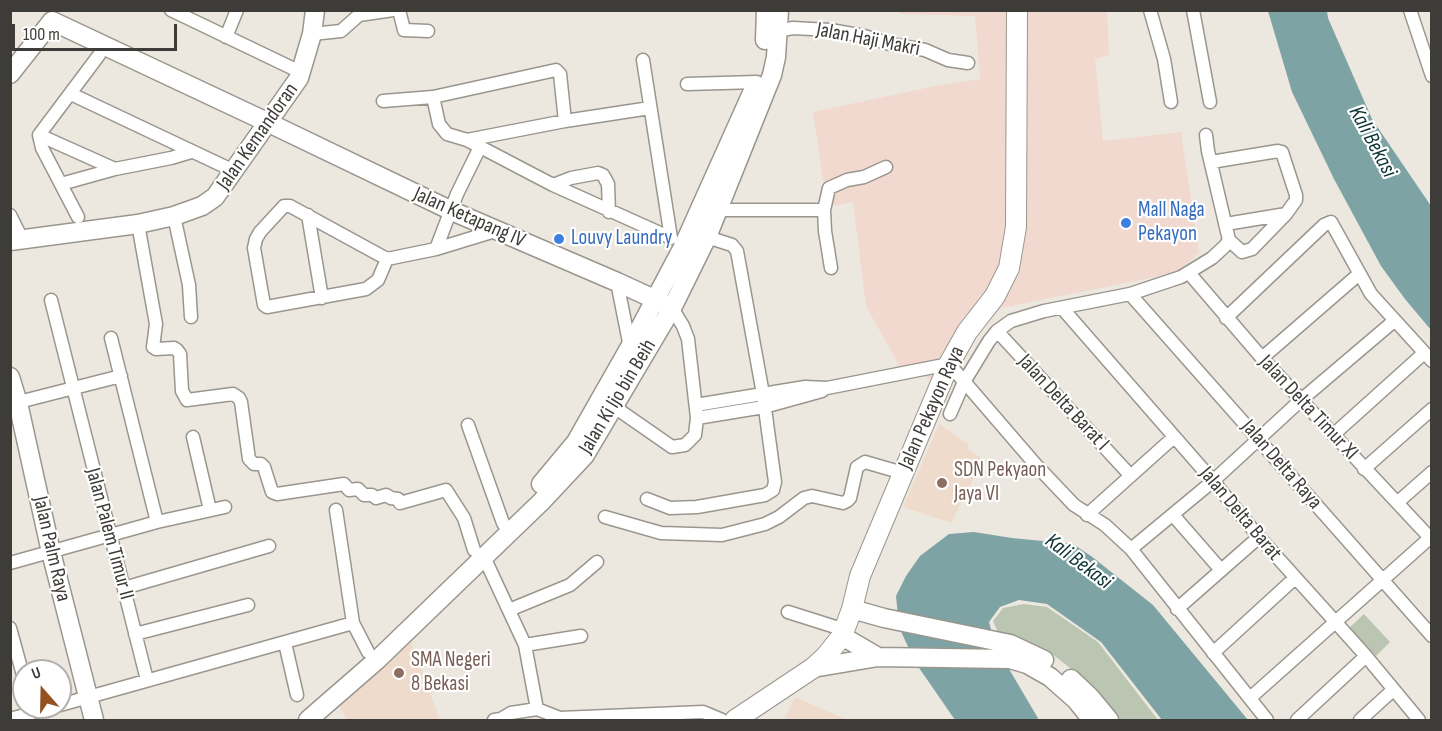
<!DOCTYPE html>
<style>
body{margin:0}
#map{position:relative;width:1442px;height:731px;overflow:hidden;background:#ede8df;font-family:"Sofia Sans Condensed",sans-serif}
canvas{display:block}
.frame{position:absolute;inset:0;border:12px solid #3e3c38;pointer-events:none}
.north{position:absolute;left:12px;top:659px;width:60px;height:60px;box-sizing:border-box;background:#fff;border:2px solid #b2b1af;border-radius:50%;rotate:340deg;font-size:16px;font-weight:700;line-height:24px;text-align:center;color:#3e3c38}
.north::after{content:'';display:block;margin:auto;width:21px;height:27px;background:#935020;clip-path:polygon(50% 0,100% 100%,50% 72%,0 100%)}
.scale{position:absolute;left:12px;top:24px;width:165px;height:27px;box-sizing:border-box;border:3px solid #3e3c38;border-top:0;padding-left:8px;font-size:18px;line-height:21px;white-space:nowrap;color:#3e3c38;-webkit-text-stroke:4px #fff;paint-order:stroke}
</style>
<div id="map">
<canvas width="1442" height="731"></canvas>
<div class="frame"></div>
<div class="north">U</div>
<div class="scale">100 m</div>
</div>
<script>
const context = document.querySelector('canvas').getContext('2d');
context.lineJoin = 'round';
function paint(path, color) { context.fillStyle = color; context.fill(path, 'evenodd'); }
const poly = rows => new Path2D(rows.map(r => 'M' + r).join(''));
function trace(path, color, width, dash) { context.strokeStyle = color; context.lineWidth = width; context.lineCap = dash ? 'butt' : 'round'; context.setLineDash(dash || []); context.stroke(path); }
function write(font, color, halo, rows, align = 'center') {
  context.font = font + ' "Sofia Sans Condensed",sans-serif'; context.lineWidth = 4.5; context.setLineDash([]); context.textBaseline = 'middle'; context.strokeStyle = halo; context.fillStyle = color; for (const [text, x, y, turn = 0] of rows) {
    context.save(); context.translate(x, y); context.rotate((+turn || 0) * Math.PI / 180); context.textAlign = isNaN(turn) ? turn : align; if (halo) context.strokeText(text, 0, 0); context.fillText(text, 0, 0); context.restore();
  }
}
paint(poly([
 [899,11,1107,11,1109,55,1095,59,1103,141,1181,132,1199,253,1176,273,1001,308,979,333,950,385,901,369,866,306,853,202,827,207,813,112,935,86,980,79,975,16,899,14]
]), '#f1d9cf');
paint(poly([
 [939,424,968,444,968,449,983,459,951,523,903,507],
 [411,641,440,720,347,720,339,705],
 [795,697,848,720,790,720,785,718]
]), '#eedbcb');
paint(poly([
 [1024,604,1047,607,1098,642,1158,720,1117,720,1084,679,1047,650,1000,637,993,621,1003,608],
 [1364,614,1390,642,1376,656,1349,628]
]), '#bbc6b2');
paint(poly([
 [1268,11,1327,11,1328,18,1372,119,1431,206,1431,330,1405,299,1381,266,1334,179,1292,92],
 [974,532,1012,538,1073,544,1091,556,1153,605,1248,720,1162,720,1101,642,1047,604,1019,600,1000,607,989,622,995,645,1039,720,955,720,915,662,899,627,896,596,906,576,920,556,949,534]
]), '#7ea3a4');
const street = poly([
 [171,10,292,68],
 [360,10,359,15,393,10],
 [399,10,404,30,428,31],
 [1150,10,1164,59,1171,102],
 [1193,10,1210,102],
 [1410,10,1432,76],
 [771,32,793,28,830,30,864,36,890,44,925,50,948,60,968,63],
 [312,34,341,31,359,15],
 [226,37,237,10],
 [643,60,671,238],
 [687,84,757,82],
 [71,94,234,171],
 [433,97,439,124,447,134,467,140,553,185,671,238],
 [383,101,433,97,556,70,560,74,565,121],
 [39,135,99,55],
 [39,135,42,148,78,217],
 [39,135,115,169],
 [467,140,565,121,650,108],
 [1211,162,1278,151,1282,152,1296,195,1296,200,1286,214,1252,249,1242,252,1229,240],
 [61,184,115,169,171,158,191,152],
 [553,185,571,178,598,173,603,175,608,184,609,212],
 [717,210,824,210,825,231,831,268],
 [824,210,829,188,847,180,864,177,886,167],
 [10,215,22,239],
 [308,215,322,298],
 [174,216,189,285,191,317],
 [138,224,156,324,153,347,156,349,174,348,177,350,180,354,182,391,187,400,233,394,239,398,241,402,249,459,254,464,261,464,264,467,272,492,277,494,344,484,349,490,358,489,364,495,372,495,376,498,386,495,391,498,398,499,400,503,446,490,464,518,474,550],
 [1226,224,1286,214],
 [436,249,495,231],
 [387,259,290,206,284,206,260,232,256,239,254,248,264,305,267,307,366,289,378,280,387,259,436,249,457,194,480,147],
 [1189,273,1262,358,1432,540],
 [617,282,630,347],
 [1130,294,1432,636],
 [51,300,147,680],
 [1062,308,1213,481,1259,537,1366,656,1419,720],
 [1226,318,1324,225,1331,222,1371,294,1432,361],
 [997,331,1130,475],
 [111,338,157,522],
 [1262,358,1359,274],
 [11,404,121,376],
 [696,405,805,387,827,388,949,364,1036,465,1074,505,1105,525,1131,549,1267,720],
 [613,406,672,447,685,445,695,435,697,418,688,339,683,326,672,308],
 [950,414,964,382,989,341,997,331,1011,321,1044,311,1130,294,1181,277,1212,258,1225,246,1229,240,1208,151,1206,135],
 [697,418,764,407,822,391],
 [468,425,503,523,510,533],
 [1333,435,1423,354],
 [193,437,210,510],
 [1364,469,1432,409],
 [647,499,670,508,697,507,765,495,773,490,775,482,763,394,737,251,732,245,707,237],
 [1398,502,1432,472],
 [336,510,353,623,368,652],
 [1087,515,1174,437],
 [1173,515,1221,570],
 [605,517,661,533,722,535,765,524,779,517,804,498,812,496,843,503,847,501,850,498,857,467,865,462,903,473],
 [1131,549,1213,481,1301,400,1394,321],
 [484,557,525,645,537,709,560,718,703,712,722,720],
 [10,563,157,522,225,507],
 [124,588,269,546],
 [1177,609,1259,537],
 [509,610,570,585,597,562],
 [788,612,845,630],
 [10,628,24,679],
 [135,634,248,605],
 [285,643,297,695],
 [525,645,581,636],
 [1213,653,1295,578],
 [1250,698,1432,536],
 [60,705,353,623],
 [10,719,54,707],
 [494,720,501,719,511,713,537,709],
 [1297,720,1366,656],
 [1360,720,1393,690]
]);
const secondary = poly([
 [765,40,766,10],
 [10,74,52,21,269,123,452,211,617,282,665,304],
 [10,241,138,224,174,216,202,206,215,197,299,78,312,34,315,10],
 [10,377,18,403,51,552,94,720],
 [541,484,576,442,630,347,682,249,752,93],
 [852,609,884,618,1010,644,1044,660],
 [842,636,878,657],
 [813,668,878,657,1010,659,1027,664,1050,677,1076,700,1092,720],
 [1071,679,1090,697,1109,720],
 [308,720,377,660,541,502,585,455,672,308,707,237,772,75,776,57,779,10]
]);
const primary = poly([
 [735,720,813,668,826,656,842,636,852,609,860,576,949,364,967,332,995,296,1009,268,1016,227,1017,10]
]);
trace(street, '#9a968e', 15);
trace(secondary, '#9a968e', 21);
trace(primary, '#9a968e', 22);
trace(street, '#fff', 12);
trace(secondary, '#fff', 18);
trace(primary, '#fff', 20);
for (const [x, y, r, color] of [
 [1126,223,6,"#3f7fe0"],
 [559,239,6,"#3f7fe0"],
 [942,483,6,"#8d6e63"],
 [399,673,6,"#8d6e63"]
]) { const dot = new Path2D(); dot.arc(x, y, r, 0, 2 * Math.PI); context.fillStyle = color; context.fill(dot); trace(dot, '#fff', 2); }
write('21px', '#3e3c38', '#fff', [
 ["Jalan Haji Makri",868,40,11],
 ["Jalan Kemandoran",258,137,-55],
 ["Jalan Ketapang IV",469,218,24],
 ["Jalan Ki Ijo bin Beih",618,397,-59],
 ["Jalan Delta Barat I",1063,403,47],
 ["Jalan Pekayon Raya",932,408,-66],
 ["Jalan Delta Timur XI",1308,408,47],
 ["Jalan Delta Raya",1281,465,49],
 ["Jalan Delta Barat",1240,514,50],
 ["Jalan Palem Timur II",109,534,75],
 ["Jalan Palm Raya",51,549,77]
]);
write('21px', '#366cbe', '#fff', [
 ["Mall Naga",1138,211],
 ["Pekayon",1138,235],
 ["Louvy Laundry",571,239]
], 'left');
write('21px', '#785e54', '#fff', [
 ["SDN Pekyaon",954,471],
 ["Jaya VI",954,495],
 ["SMA Negeri",411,661],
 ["8 Bekasi",411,685]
], 'left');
write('italic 22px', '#0d3435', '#fff', [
 ["Kali Bekasi",1372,142,62],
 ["Kali Bekasi",1078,562,37]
]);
</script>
